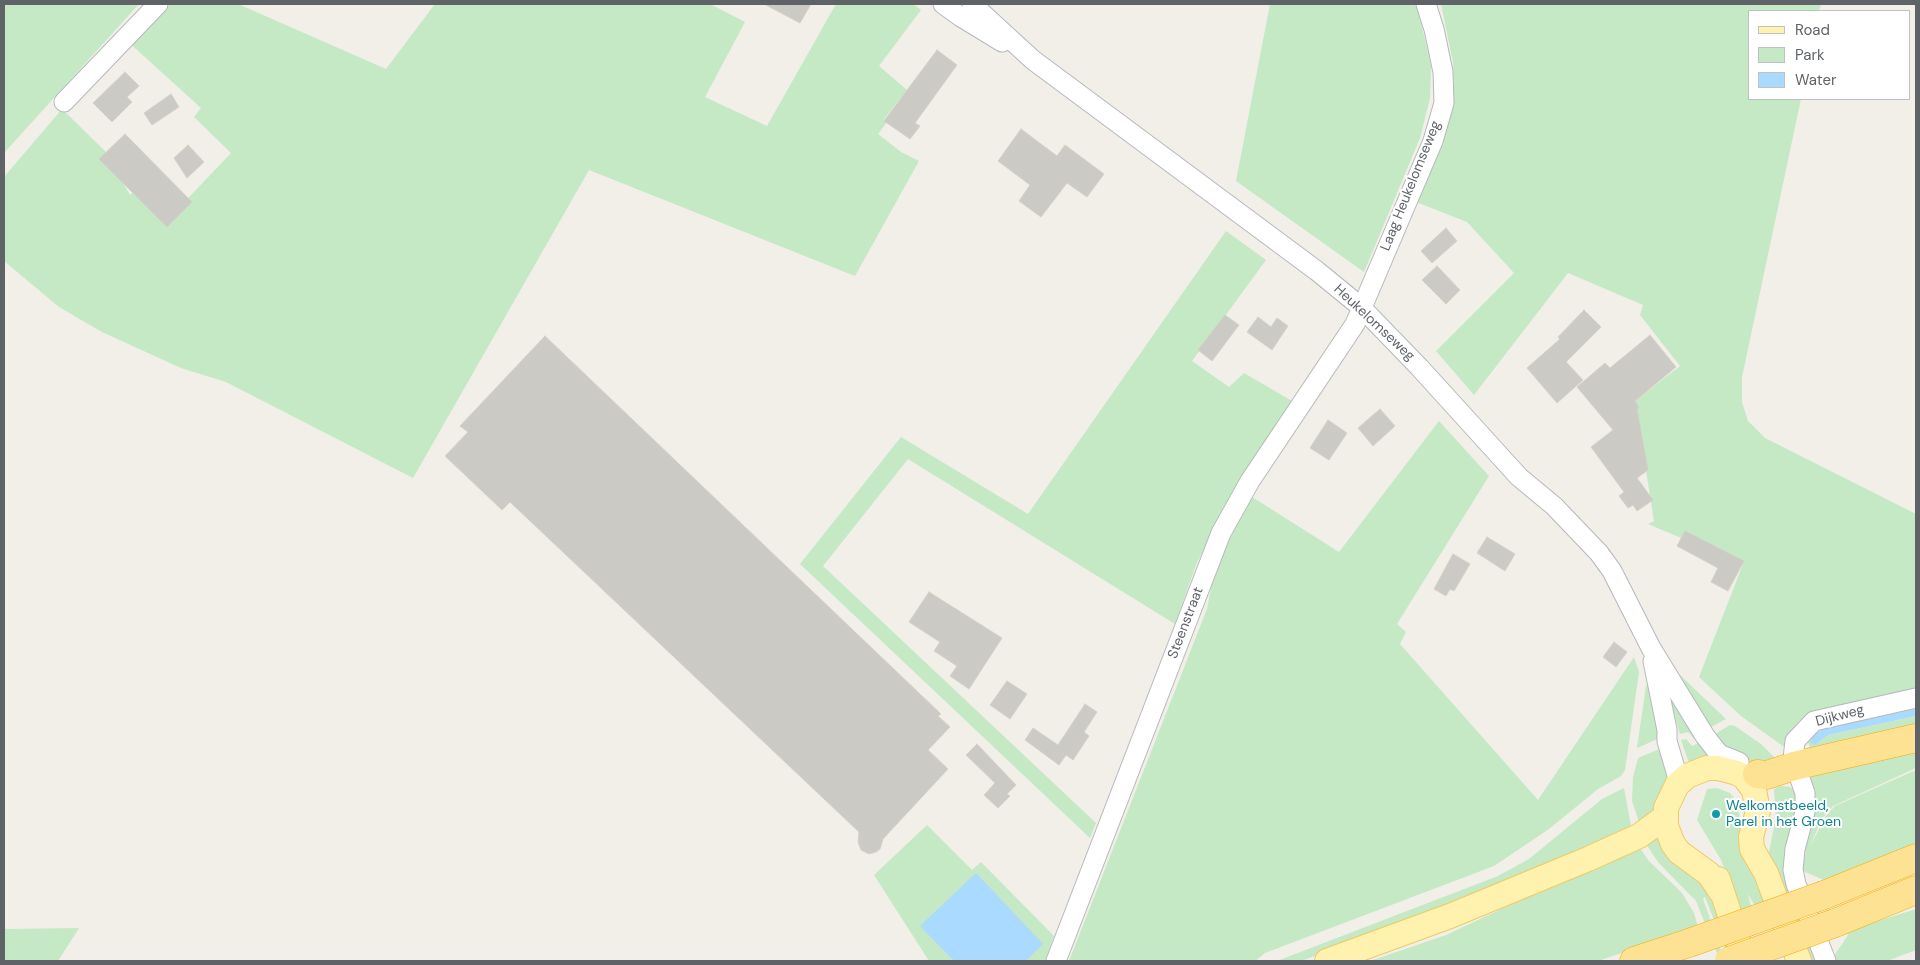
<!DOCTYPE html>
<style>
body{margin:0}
#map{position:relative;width:1920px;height:965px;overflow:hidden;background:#f1efe8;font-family:"DM Sans",sans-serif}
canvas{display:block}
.frame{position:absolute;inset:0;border:5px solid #5f6368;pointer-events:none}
.legend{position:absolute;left:1748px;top:10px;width:162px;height:90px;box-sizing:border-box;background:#fff;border:1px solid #bfc1c3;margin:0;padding:6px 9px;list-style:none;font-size:15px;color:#5f6368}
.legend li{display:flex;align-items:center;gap:10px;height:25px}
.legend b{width:25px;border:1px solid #bfc1c3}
</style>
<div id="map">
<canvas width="1920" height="965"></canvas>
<div class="frame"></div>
<ul class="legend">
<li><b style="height:6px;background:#fff2af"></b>Road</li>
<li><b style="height:14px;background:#c5e8c5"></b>Park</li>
<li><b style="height:14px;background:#aadaff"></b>Water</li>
</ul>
</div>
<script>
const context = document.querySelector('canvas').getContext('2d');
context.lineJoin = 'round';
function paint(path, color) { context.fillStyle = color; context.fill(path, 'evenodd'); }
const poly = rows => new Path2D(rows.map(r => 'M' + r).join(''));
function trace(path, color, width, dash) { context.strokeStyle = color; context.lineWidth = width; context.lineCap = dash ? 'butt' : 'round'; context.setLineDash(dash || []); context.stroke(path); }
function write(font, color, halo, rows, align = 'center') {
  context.font = font + ' "DM Sans",sans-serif'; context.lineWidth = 4; context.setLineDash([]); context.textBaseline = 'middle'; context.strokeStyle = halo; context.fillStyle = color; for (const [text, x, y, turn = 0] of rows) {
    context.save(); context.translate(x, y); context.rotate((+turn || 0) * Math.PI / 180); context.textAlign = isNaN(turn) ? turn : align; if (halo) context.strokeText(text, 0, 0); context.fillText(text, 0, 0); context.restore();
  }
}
paint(poly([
 [4,4,139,4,4,153],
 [157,4,238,4,386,69,435,4,710,4,745,22,705,97,767,126,836,4,913,4,921,10,879,66,907,90,884,119,887,122,878,134,901,152,919,161,855,276,589,170,413,478,226,382,181,368,102,332,59,307,4,261,4,177,62,109,105,151,130,195,143,184,174,213,231,153,194,117,201,108,124,38],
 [1270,4,1415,4,1420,18,1431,66,1430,98,1420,138,1364,272,1236,181],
 [1441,4,1821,4,1819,11,1749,11,1749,99,1801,99,1742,377,1742,402,1748,421,1765,438,1916,514,1916,692,1810,716,1799,721,1790,732,1787,749,1741,716,1699,677,1743,564,1648,524,1654,521,1635,401,1680,366,1640,315,1643,305,1568,273,1474,395,1436,351,1514,273,1467,222,1416,202,1442,142,1454,95,1453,62],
 [1226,231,1266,260,1192,361,1229,387,1244,373,1292,401,1236,486,1218,518,1196,565,1175,624,908,459,823,566,1096,823,1090,838,800,564,901,437,1028,514],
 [1439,421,1489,476,1397,624,1406,632,1400,644,1538,800,1634,657,1639,672,1625,770,1621,776,1598,789,1549,829,1494,866,1265,953,1255,961,1069,961,1207,609,1214,573,1237,523,1252,497,1339,552],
 [1680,675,1726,719,1707,729,1676,677],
 [1649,685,1660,738,1637,748,1646,686],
 [1667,691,1699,736,1694,739,1688,732,1680,734],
 [1916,702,1916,709,1820,730,1814,735,1815,745,1828,735,1916,716,1916,729,1803,757,1810,747,1807,739,1815,731],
 [1730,725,1735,726,1761,744,1781,764,1756,763,1722,748,1712,736],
 [1686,739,1692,746,1701,742,1714,758,1689,763,1681,740],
 [1662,748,1670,780,1662,801,1641,828,1632,801,1633,777,1638,758],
 [1916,748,1916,768,1833,806,1822,819,1809,848,1826,816,1835,806,1916,770,1916,843,1824,880,1803,871,1803,856,1807,853,1803,854,1813,816,1806,778],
 [1781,786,1790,787,1798,793,1790,892,1815,961,1809,961,1769,852,1776,817,1774,789],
 [1624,788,1631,826,1569,857,1394,927,1301,961,1277,961,1498,876,1529,859,1602,799],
 [1717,788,1730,793,1737,802,1745,845,1765,902,1755,906,1748,894,1751,907,1741,910,1721,860,1697,820,1707,789],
 [927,825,972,870,981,862,1054,936,1045,961,929,961,874,875],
 [1658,833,1713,896,1736,961,1730,961,1705,897,1703,899,1725,961,1720,961,1696,901,1658,862,1648,847,1644,839],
 [1638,845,1648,860,1682,893,1694,913,1698,927,1598,961,1370,961,1446,935],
 [1916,909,1916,950,1887,961,1834,961,1834,956,1848,935,1847,931],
 [79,928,58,961,4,961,4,929]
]), '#c5e8c5');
paint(poly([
 [1916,709,1916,716,1828,735,1815,745,1810,743,1814,735,1824,728],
 [976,873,1043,944,1026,961,954,961,920,926]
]), '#aadaff');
const building = poly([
 [764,4,811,4,800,23,764,4],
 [937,50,957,65,915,123,920,126,910,139,884,121,937,50],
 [125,72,139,86,127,97,132,102,112,122,93,103,125,72],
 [171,94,179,107,152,125,144,113,171,94],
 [1021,129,1057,156,1065,145,1104,174,1087,197,1067,183,1041,217,1019,201,1030,185,998,161,1021,129],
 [125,134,192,202,167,227,99,159,125,134],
 [188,145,204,162,187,178,174,158,188,145],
 [1446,228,1457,241,1432,263,1421,251,1446,228],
 [1437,266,1460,290,1446,304,1422,280,1437,266],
 [1584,310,1601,327,1566,362,1583,380,1557,403,1527,368,1560,339,1558,337,1584,310],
 [1225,315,1239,325,1212,361,1198,350,1225,315],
 [1258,317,1271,327,1277,318,1288,326,1272,350,1247,332,1258,317],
 [1650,335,1676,367,1635,401,1639,408,1637,409,1648,470,1637,478,1653,500,1637,511,1633,505,1628,508,1619,496,1624,492,1591,447,1613,430,1577,387,1605,363,1610,368,1650,335],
 [545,336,941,714,938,716,950,727,928,750,948,769,883,839,880,849,876,852,869,854,861,850,858,842,859,832,510,502,502,510,445,456,468,432,460,426,545,336],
 [1380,409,1395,426,1373,446,1358,428,1380,409],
 [1328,420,1347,433,1329,460,1310,448,1328,420],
 [1685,531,1744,561,1728,591,1711,582,1718,568,1677,546,1685,531],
 [1487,537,1515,554,1505,571,1477,553,1487,537],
 [1453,554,1470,564,1454,591,1450,589,1446,596,1434,589,1453,554],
 [929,592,1002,638,969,689,950,676,957,666,934,651,940,642,909,622,929,592],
 [1614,642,1627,652,1616,667,1603,657,1614,642],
 [1007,681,1027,694,1010,719,990,705,1007,681],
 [1085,704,1097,712,1084,732,1089,736,1073,760,1066,755,1059,765,1025,740,1033,728,1058,745,1085,704],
 [977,744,1016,785,1007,794,1010,796,998,808,984,795,995,783,966,755,977,744]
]);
paint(building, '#cccac5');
trace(building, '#d6d1c6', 1);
const minor = poly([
 [943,4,961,17,1002,42],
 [972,4,1033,60,1317,271,1361,307,1420,368,1519,477,1554,506,1599,553,1612,571,1651,648,1705,736,1719,754,1739,762],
 [64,102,158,4],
 [1653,661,1667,730,1667,741,1677,775,1677,785],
 [1056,961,1221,533,1250,481,1355,324,1433,141,1444,103,1443,72,1434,29,1426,4],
 [1826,961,1796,884,1793,870,1795,849,1805,812,1805,793,1793,759,1795,741,1814,721,1916,698]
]);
const major = poly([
 [1718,879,1745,961],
 [1721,892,1709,874,1679,852,1673,844,1666,826,1666,808,1677,785,1687,776,1707,768,1718,768,1737,773,1744,777,1754,790,1758,811,1751,837,1752,849,1766,873,1799,961],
 [1327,961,1450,916,1588,859,1639,836,1665,817]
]);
const highway = poly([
 [1757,774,1767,775,1794,766,1916,738],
 [1824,895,1916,858],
 [1835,923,1916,890],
 [1634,961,1689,943]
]);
trace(minor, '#b5b8bc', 21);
trace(major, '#f2c960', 26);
trace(highway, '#f9ab00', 29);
trace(minor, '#fff', 19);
trace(major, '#fff2af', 24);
trace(highway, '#fde293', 28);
const highwayBridge = poly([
 [1689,943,1824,895],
 [1729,961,1835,923]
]);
trace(highwayBridge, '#f9ab00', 29, []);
trace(highwayBridge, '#fde293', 28);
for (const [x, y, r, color] of [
 [1716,814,5,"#0f9aa8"]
]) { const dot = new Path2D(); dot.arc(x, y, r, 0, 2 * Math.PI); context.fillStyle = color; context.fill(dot); trace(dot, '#fff', 2); }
write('14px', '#5f6368', '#fff', [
 ["Laag Heukelomseweg",1411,186,-68],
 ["Heukelomseweg",1374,323,43],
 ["Steenstraat",1186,623,-69],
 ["Dijkweg",1840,716,-15]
]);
write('14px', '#0d838f', '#fff', [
 ["Welkomstbeeld,",1726,806],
 ["Parel in het Groen",1726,822]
], 'left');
</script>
